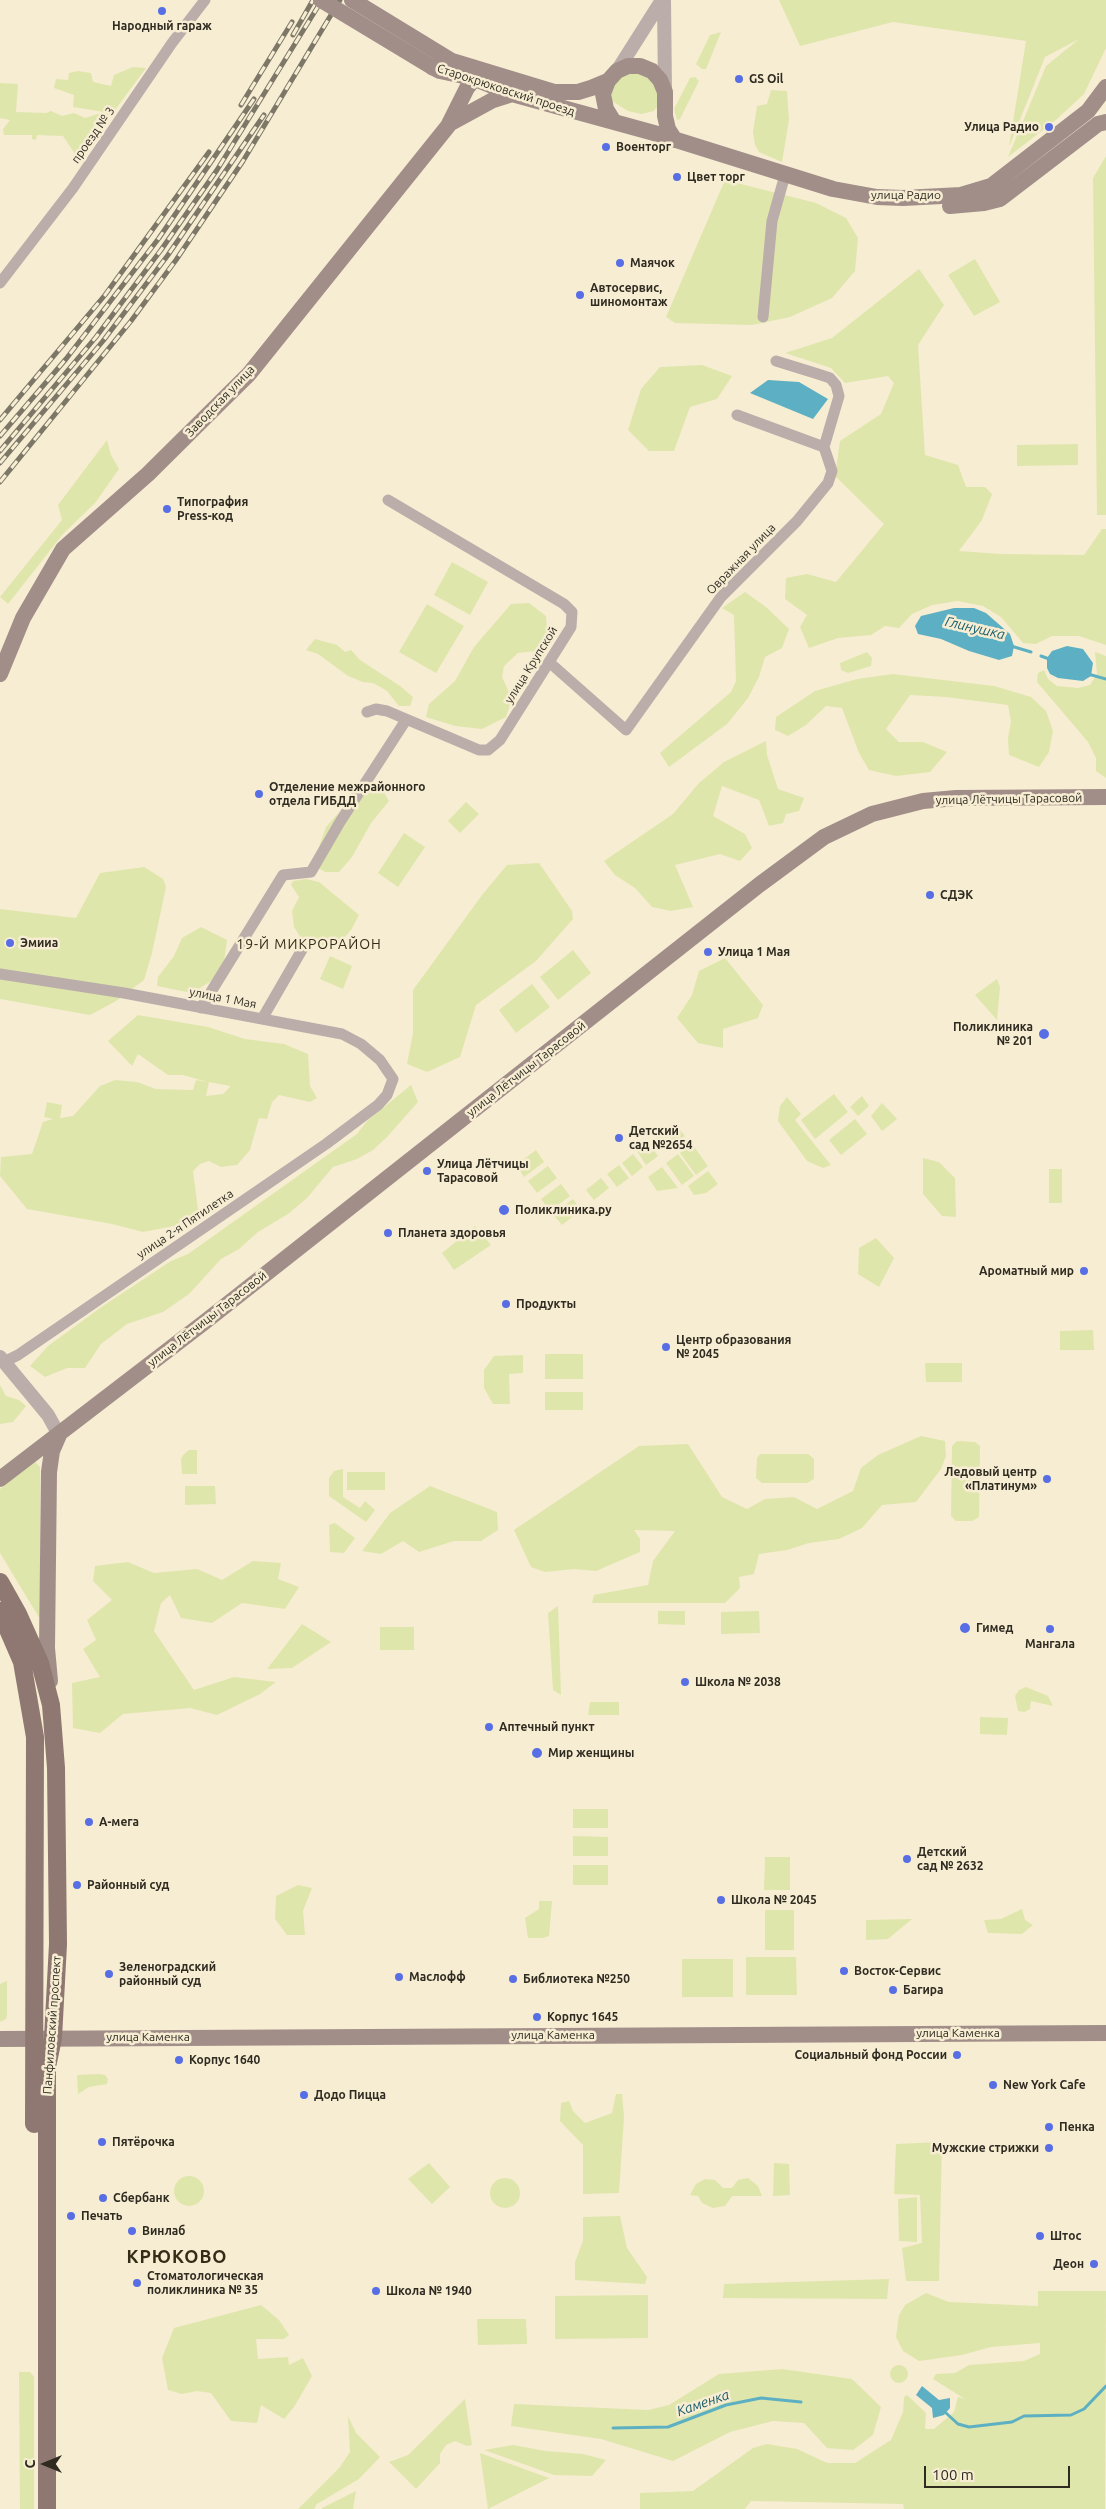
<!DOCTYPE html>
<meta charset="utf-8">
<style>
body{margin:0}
#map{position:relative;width:1106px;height:2509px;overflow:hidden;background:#f7edd3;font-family:Ubuntu,sans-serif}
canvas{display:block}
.north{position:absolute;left:20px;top:2439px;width:50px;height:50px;-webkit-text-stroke:4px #f7edd3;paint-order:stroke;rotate:270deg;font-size:14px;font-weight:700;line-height:20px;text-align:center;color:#2f2b21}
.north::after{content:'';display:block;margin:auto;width:18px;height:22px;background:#2f2b21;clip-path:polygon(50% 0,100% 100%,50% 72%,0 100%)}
.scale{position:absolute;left:924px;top:2466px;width:146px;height:22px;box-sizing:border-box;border:2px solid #2f2b21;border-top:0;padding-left:6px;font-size:15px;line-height:18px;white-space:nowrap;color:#2f2b21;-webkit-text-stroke:4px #f7edd3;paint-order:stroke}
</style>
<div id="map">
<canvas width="1106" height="2509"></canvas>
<div class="north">С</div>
<div class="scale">100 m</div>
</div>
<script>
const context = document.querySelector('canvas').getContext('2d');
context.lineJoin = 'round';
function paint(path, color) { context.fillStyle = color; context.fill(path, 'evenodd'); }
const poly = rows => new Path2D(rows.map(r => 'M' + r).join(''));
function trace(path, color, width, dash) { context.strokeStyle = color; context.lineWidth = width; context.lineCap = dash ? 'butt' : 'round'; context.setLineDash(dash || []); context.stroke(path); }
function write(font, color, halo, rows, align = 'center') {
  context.font = font + ' Ubuntu,sans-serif'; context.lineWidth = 5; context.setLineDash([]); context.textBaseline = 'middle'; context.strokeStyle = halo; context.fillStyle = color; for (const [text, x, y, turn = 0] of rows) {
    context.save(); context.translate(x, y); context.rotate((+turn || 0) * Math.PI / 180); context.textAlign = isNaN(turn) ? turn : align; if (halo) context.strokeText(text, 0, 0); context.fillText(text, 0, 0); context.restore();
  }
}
paint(poly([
 [779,0,1106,0,1106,48,1084,94,1057,119,1008,157,1046,66,1079,39,1045,57,1009,147,1026,41,893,22,800,46],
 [721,32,706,69,702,69,696,64,710,35],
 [133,67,146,68,81,156,75,154,63,136,37,135,36,140,32,139,32,135,4,135,3,129,10,120,0,118,0,83,18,84,16,112,46,113,51,111,62,116,74,113,85,118,104,112,73,107,74,95,54,88,56,79,68,80,69,73,78,71,91,73,93,82,111,86,114,75],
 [627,71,642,73,657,84,660,103,654,111,641,114,628,111,612,101,611,91,617,77],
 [695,77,699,81,680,119,677,120,674,109,690,78],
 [771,90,787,91,789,120,782,162,759,152,755,145,753,132,757,106,767,104],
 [1106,156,1106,515,1097,515,1093,178],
 [725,180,816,203,846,218,858,238,855,271,832,298,790,317,752,325,675,323,666,317],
 [975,259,1000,302,974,316,948,275],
 [919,269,944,305,918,345,925,455,958,465,966,487,985,487,992,494,982,520,959,551,1001,554,1084,555,1102,529,1106,529,1106,645,1079,636,1052,636,1036,644,1023,643,1001,617,983,606,958,601,932,605,912,614,899,628,885,626,871,635,838,638,809,648,800,627,807,615,785,599,786,578,807,574,836,582,884,524,835,476,840,441,881,414,894,383,888,376,845,383,831,368,785,353,832,338],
 [702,365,732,376,717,399,690,407,674,451,649,451,628,430,641,389,660,367],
 [107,440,111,455,119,469,95,503,63,534,8,604,0,597,62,520,58,505],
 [1078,444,1078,465,1017,466,1017,445],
 [452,562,488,582,470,615,434,595],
 [745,592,766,607,789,629,782,648,765,657,759,677,748,698,727,724,669,767,660,753,731,692,736,681,734,615,722,608],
 [529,603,546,616,547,634,535,651,518,653,504,666,502,677,512,699,506,717,482,729,455,726,426,717,429,704,455,681,474,647,511,604],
 [427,604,464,626,436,673,399,652],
 [315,639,337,645,345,652,351,650,360,660,400,686,413,697,410,706,399,706,387,691,373,683,363,682,348,676,318,654,306,650],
 [867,652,872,658,871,666,848,673,841,670,840,663],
 [1095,652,1106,656,1106,778,1096,771,1096,758,1088,742,1037,682,1038,673,1044,670,1048,679,1057,686,1078,688,1090,685,1097,674],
 [893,674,994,686,1031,697,1046,711,1053,731,1049,752,1039,767,1009,755,1008,738,1011,722,1008,705,946,697,910,695,886,729,899,742,923,742,947,752,930,772,896,776,869,770,859,753,842,708,826,706,806,725,788,736,775,730,776,717,815,691,857,679],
 [766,741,767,755,778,789,804,798,799,811,786,814,783,823,769,826,759,800,722,786,713,816,745,834,752,848,740,861,720,854,675,865,693,907,671,911,652,907,635,888,615,875,604,861,673,814,699,783,724,762],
 [372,789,384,792,389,801,371,823,352,857,339,872,325,872,317,867,316,855,326,827,342,809],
 [466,802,479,814,460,833,448,821],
 [404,833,425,847,398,887,378,873],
 [539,863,572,911,573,919,536,961,476,1005,460,1057,427,1072,407,1064,413,1033,413,990,482,895,507,865],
 [144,867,163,879,166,887,152,953,144,980,116,1001,90,1015,0,999,0,909,76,918,100,873],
 [306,879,319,882,359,915,351,930,334,949,304,943,294,927,292,911,299,897,291,885,293,881],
 [201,927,227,940,224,962,216,978,192,993,157,986,158,977,174,956,182,938],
 [573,950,591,973,558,1000,540,977],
 [330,956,352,966,343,989,320,979],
 [725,958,763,1005,758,1018,723,1029,723,1048,698,1043,677,1018,692,995,699,971],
 [997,979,1000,987,997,1020,975,995],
 [532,984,550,1007,516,1033,499,1010],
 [138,1015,208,1027,245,1039,284,1044,308,1054,310,1086,317,1098,310,1102,279,1095,272,1102,267,1119,259,1118,250,1150,237,1165,221,1167,209,1161,200,1164,193,1171,198,1210,179,1225,143,1232,112,1224,27,1209,0,1176,1,1157,32,1154,43,1122,53,1119,44,1117,47,1102,62,1105,60,1118,73,1116,100,1086,115,1080,137,1082,156,1089,193,1090,196,1080,207,1082,183,1075,168,1075,138,1054,132,1066,108,1041],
 [209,1082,230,1086,230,1087,223,1094,206,1096],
 [411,1085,418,1102,387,1137,373,1150,357,1159,333,1167,307,1198,288,1214,258,1232,239,1249,221,1259,189,1294,163,1312,127,1324,101,1344,85,1368,67,1368,45,1377,30,1366,48,1346,100,1308,171,1261,188,1254,357,1134,367,1121],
 [834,1094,848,1112,815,1139,801,1120],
 [862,1096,869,1106,858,1116,850,1107],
 [787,1097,801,1114,795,1120,831,1165,823,1168,807,1161,778,1121,780,1106],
 [882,1103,897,1119,882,1131,871,1116],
 [855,1119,867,1134,841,1155,829,1140],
 [674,1122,685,1136,666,1150,655,1136],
 [649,1143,658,1156,646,1165,637,1151],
 [692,1144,708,1166,696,1175,680,1153],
 [536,1150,544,1162,524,1177,516,1165],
 [633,1154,643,1167,632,1176,622,1163],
 [678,1154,694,1176,682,1185,666,1163],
 [923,1158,939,1162,955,1178,956,1217,942,1216,923,1194],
 [619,1165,629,1178,617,1187,607,1174],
 [548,1166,557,1178,537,1193,528,1181],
 [662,1167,678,1188,657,1191,648,1177],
 [1049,1169,1062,1169,1062,1203,1049,1203],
 [708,1171,718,1184,706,1193,694,1195,688,1186],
 [601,1178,609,1188,594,1200,586,1190],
 [561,1184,570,1196,550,1211,541,1199],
 [573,1199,581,1210,562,1225,553,1214],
 [475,1226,491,1245,454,1270,442,1253],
 [876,1238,894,1258,879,1287,858,1274,859,1248],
 [1093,1330,1094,1350,1060,1350,1060,1331],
 [545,1354,583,1354,583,1379,545,1379],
 [523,1355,523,1373,509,1374,510,1404,493,1404,484,1388,484,1370,494,1356],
 [925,1363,962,1363,962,1382,926,1382],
 [0,1385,6,1396,19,1400,26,1406,13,1422,0,1424],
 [545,1392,583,1392,583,1410,545,1410],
 [921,1436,945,1441,946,1456,941,1469,916,1502,882,1505,862,1528,839,1539,809,1543,787,1550,759,1554,754,1574,739,1577,740,1588,725,1603,592,1603,594,1595,648,1585,653,1561,675,1531,634,1530,640,1539,640,1552,596,1571,574,1569,545,1572,531,1567,514,1530,639,1446,688,1444,722,1497,747,1509,765,1499,794,1497,817,1509,853,1491,861,1468,878,1455],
 [957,1441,975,1442,980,1446,979,1517,972,1521,956,1521,951,1516,952,1446],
 [189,1450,197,1450,197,1474,182,1474,181,1459,184,1454],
 [760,1454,808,1454,814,1459,814,1479,807,1483,762,1483,756,1478,757,1458],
 [35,1462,40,1467,40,1619,0,1553,0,1489],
 [343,1469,343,1497,360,1508,365,1501,375,1510,366,1522,329,1496,329,1478,334,1471],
 [347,1472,385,1472,385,1490,347,1490],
 [185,1486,215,1486,216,1504,185,1505],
 [430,1486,497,1512,498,1530,481,1541,454,1541,419,1552,403,1541,381,1554,362,1551,390,1513],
 [335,1523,355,1538,344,1553,330,1552,329,1525],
 [253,1561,281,1563,278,1579,299,1587,285,1609,242,1603,212,1623,181,1618,170,1595,161,1603,154,1631,194,1690,234,1677,276,1682,260,1694,217,1715,190,1708,123,1714,100,1733,73,1728,72,1683,100,1677,83,1649,96,1640,87,1620,112,1600,93,1581,95,1566,128,1562,154,1573,197,1569,222,1580],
 [558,1606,561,1695,553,1690,548,1613],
 [658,1611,685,1611,685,1625,658,1624],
 [759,1611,760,1633,721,1634,721,1612],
 [302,1624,331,1642,292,1668,267,1669],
 [380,1627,414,1627,414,1650,380,1650],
 [1026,1687,1048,1696,1053,1706,1031,1701,1030,1709,1025,1712,1018,1711,1015,1696,1019,1690],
 [590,1702,619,1702,619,1715,588,1715],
 [980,1717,1008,1718,1007,1735,980,1734],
 [573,1809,608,1809,608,1828,573,1828],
 [573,1836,608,1837,608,1856,573,1856],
 [765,1857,790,1857,790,1890,764,1890],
 [573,1865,608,1865,608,1885,573,1885],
 [298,1885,312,1888,303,1911,305,1935,287,1935,275,1919,276,1896],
 [539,1901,552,1901,549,1936,543,1938,528,1938,525,1918,539,1909],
 [1022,1909,1025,1920,1033,1925,1022,1934,988,1933,984,1920,1001,1919],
 [765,1910,794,1910,794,1950,765,1950],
 [912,1919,888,1939,866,1940,866,1920],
 [746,1957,796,1957,797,1995,746,1995],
 [682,1959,733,1959,733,1997,682,1997],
 [7,1981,7,2015,6,2019,0,2022,0,1984],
 [100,2074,105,2075,108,2079,107,2084,89,2087,78,2094,77,2075],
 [616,2094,622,2094,624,2117,619,2193,583,2194,583,2145,560,2121,561,2103,569,2101,573,2111,585,2123,612,2113],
 [942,2142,939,2281,906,2281,902,2248,922,2243,920,2195,894,2194,896,2144],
 [429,2163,450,2187,432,2204,408,2179],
 [774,2163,789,2164,790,2195,773,2196],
 '174 2191a15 15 0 1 1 30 0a15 15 0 1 1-30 0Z',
 '490 2193a15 15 0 1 1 30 0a15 15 0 1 1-30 0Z',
 [748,2178,758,2186,762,2196,732,2196,725,2206,713,2208,702,2203,698,2196,690,2195,696,2184,705,2179,715,2180,723,2188,732,2188,738,2180],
 [917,2197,917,2242,899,2241,898,2199],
 [620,2216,627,2248,647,2277,645,2284,575,2280,575,2262,583,2241,583,2217],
 [889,2279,887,2299,723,2298,724,2284],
 [1038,2291,1106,2291,1105,2509,904,2509,903,2504,751,2501,745,2509,640,2509,640,2493,693,2491,753,2448,767,2444,797,2449,827,2463,855,2463,891,2440,903,2412,904,2397,907,2395,926,2413,925,2429,934,2429,954,2412,958,2397,965,2399,933,2379,936,2374,955,2373,969,2365,1024,2361,1040,2354,1040,2343,991,2347,962,2355,919,2361,903,2351,896,2337,899,2315,905,2305,926,2293,949,2302,1038,2306],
 [648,2295,648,2338,555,2339,555,2296],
 [261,2305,279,2320,289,2335,284,2339,256,2339,258,2359,288,2357,289,2365,303,2358,312,2376,294,2407,284,2419,261,2405,257,2423,231,2421,211,2393,197,2391,182,2394,168,2390,162,2358,174,2328],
 [477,2319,526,2319,527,2344,478,2345],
 '890 2374a9 9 0 1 1 18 0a9 9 0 1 1-18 0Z',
 [782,2369,852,2379,881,2407,873,2435,853,2450,827,2448,804,2423,773,2421,730,2432,673,2461,601,2439,511,2426,514,2404,648,2410,669,2405,719,2374],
 [19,2372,30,2372,34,2377,34,2509,20,2509],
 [465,2399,472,2445,467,2446,455,2441,446,2445,440,2454,440,2463,416,2489,389,2462,408,2455],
 [348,2416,356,2433,380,2457,359,2479,317,2504,314,2509,298,2509,340,2467,350,2452],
 [513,2445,546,2451,583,2454,606,2460,592,2476,554,2475,484,2450],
 [480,2453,549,2478,488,2509],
 [356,2491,353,2509,322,2509,322,2508]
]), '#dfe6ab');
paint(poly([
 [768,380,799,382,828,399,813,419,750,393],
 [954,608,974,608,986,613,1010,634,1014,646,1012,656,999,660,969,651,941,639,918,634,915,626,921,616],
 [1067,646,1083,649,1093,663,1091,676,1083,681,1058,678,1050,674,1047,668,1047,658,1052,651],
 [922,2386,939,2400,950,2398,950,2408,944,2415,933,2418,932,2408,916,2395]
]), '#5db0c3');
trace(poly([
 [1011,646,1031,652],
 [1041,656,1049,659],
 [1088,674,1106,679],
 [946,2413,958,2424,969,2427,1012,2422,1024,2416,1071,2415,1084,2409,1106,2386],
 [613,2428,668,2427,726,2405,761,2398,801,2402]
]), '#5db0c3', 3);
trace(poly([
 [0,283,73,188,172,43,205,0],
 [763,317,772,221,785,175],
 [776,361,818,374,830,378,836,385,839,396,824,447],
 [549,662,626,730,721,597,797,521,828,483,832,471,824,447,737,415],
 [367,712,376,709,387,711,479,750,488,750,500,740,571,627,572,612,564,604,388,500],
 [0,974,124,993,342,1034,361,1044,380,1060,393,1079,387,1095,378,1105,326,1144,18,1355,4,1362],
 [201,1008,283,875,311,872,340,822,406,720],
 [262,1019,303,948]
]), '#baadaa', 11);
trace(poly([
 [664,0,665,91],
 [617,71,662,0],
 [0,1357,48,1415,59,1435]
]), '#baadaa', 14);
trace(poly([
 [352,0,452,61,554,92,578,92,591,88,608,81,617,71,628,66,640,66,652,71,660,80,665,92,665,116,668,129,675,140],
 [432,67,440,71,473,78,512,94,654,133,833,189,877,197,903,198,961,195,991,186,1088,111,1106,87],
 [608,81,603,94,606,109,614,122],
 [449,124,493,100,512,94],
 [950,206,984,203,1000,199,1098,124,1106,122],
 [0,674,23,618,63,549,148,474,249,374,448,126,467,88,482,70],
 [0,1479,206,1321,759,885,824,837,872,814,923,801,956,798,1106,797],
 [50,1681,47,1648,49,1472,52,1451,59,1435],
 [0,2039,1106,2033]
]), '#a18e89', 16);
trace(poly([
 [0,1582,18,1614,40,1663,51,1705,56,1768,58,1944,53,2038,47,2067,47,2509],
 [0,1611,22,1662,35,1737,34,2124]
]), '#8f7872', 18);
const rail = poly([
 [293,35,313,0],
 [241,105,292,22],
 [0,420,105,295,209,152],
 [0,436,66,359,159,238,254,99],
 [0,451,96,337,161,250,217,170,322,0],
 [0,463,103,341,168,255,264,115],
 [0,482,131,321,176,260,243,161,340,0]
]);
trace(rail, '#7d7767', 5);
trace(rail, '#f7edd3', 3, [9]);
trace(poly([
 [321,0,432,67]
]), '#a18e89', 16);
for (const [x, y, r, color] of [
 [162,11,5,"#576ee4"],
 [739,79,5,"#576ee4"],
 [1049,127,5,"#576ee4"],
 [606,147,5,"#576ee4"],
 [677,177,5,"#576ee4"],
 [620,263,5,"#576ee4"],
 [580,295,5,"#576ee4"],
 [167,509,5,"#576ee4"],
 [259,794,5,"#576ee4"],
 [930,895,5,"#576ee4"],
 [10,943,5,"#576ee4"],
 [708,952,5,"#576ee4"],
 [1044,1034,6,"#576ee4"],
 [619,1138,5,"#576ee4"],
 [427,1171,5,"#576ee4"],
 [504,1210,6,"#576ee4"],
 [388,1233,5,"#576ee4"],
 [1084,1271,5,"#576ee4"],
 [506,1304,5,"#576ee4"],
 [666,1347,5,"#576ee4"],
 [1047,1479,5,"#576ee4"],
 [965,1628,6,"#576ee4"],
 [1050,1629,5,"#576ee4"],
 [685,1682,5,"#576ee4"],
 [489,1727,5,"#576ee4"],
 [537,1753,6,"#576ee4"],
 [89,1822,5,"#576ee4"],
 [907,1859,5,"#576ee4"],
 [77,1885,5,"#576ee4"],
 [721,1900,5,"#576ee4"],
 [844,1971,5,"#576ee4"],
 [109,1974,5,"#576ee4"],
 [399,1977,5,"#576ee4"],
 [513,1979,5,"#576ee4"],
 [893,1990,5,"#576ee4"],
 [537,2017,5,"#576ee4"],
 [957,2055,5,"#576ee4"],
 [179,2060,5,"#576ee4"],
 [993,2085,5,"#576ee4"],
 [304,2095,5,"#576ee4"],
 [1049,2127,5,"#576ee4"],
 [102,2142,5,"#576ee4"],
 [1049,2148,5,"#576ee4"],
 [103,2198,5,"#576ee4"],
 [71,2216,5,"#576ee4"],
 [132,2231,5,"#576ee4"],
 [1040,2236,5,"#576ee4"],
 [1094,2264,5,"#576ee4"],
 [137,2283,5,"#576ee4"],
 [376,2291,5,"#576ee4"]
]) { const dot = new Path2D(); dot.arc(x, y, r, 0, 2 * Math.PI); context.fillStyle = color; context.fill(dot); trace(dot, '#f7edd3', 2); }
write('bold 12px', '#2f2b21', '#f7edd3', [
 ["Народный гараж",162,26,"center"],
 ["GS Oil",749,79],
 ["Улица Радио",1039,127,"right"],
 ["Военторг",616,147],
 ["Цвет торг",687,177],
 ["Маячок",630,263],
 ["Автосервис,",590,288],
 ["шиномонтаж",590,302],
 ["Типография",177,502],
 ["Press-код",177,516],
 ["Отделение межрайонного",269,787],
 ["отдела ГИБДД",269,801],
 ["СДЭК",940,895],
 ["Эмииа",20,943],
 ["Улица 1 Мая",718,952],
 ["Поликлиника",1033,1027,"right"],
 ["№ 201",1033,1041,"right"],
 ["Детский",629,1131],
 ["сад №2654",629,1145],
 ["Улица Лётчицы",437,1164],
 ["Тарасовой",437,1178],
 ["Поликлиника.ру",515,1210],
 ["Планета здоровья",398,1233],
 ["Ароматный мир",1074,1271,"right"],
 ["Продукты",516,1304],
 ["Центр образования",676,1340],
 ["№ 2045",676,1354],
 ["Ледовый центр",1037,1472,"right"],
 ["«Платинум»",1037,1486,"right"],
 ["Гимед",976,1628],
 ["Мангала",1050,1644,"center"],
 ["Школа № 2038",695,1682],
 ["Аптечный пункт",499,1727],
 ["Мир женщины",548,1753],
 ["А-мега",99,1822],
 ["Детский",917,1852],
 ["сад № 2632",917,1866],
 ["Районный суд",87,1885],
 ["Школа № 2045",731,1900],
 ["Зеленоградский",119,1967],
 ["районный суд",119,1981],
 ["Восток-Сервис",854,1971],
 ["Маслофф",409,1977],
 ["Библиотека №250",523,1979],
 ["Багира",903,1990],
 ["Корпус 1645",547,2017],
 ["Социальный фонд России",947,2055,"right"],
 ["Корпус 1640",189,2060],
 ["New York Cafe",1003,2085],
 ["Додо Пицца",314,2095],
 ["Пенка",1059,2127],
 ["Пятёрочка",112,2142],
 ["Мужские стрижки",1039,2148,"right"],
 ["Сбербанк",113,2198],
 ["Печать",81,2216],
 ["Винлаб",142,2231],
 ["Штос",1050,2236],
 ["Деон",1084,2264,"right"],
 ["Стоматологическая",147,2276],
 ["поликлиника № 35",147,2290],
 ["Школа № 1940",386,2291]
], 'left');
write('12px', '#2f2b21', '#f7edd3', [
 ["Старокрюковский проезд",506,90,18],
 ["проезд № 3",93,135,-55],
 ["улица Радио",906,195],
 ["Заводская улица",220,401,-46],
 ["Овражная улица",741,559,-46],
 ["улица Крупской",531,665,-58],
 ["улица Лётчицы Тарасовой",1009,799,-1],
 ["улица 1 Мая",223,998,11],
 ["улица Лётчицы Тарасовой",526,1069,-38],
 ["улица 2-я Пятилетка",185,1224,-34],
 ["улица Лётчицы Тарасовой",207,1319,-38],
 ["Панфиловский проспект",52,2025,-86],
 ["улица Каменка",958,2033],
 ["улица Каменка",553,2035],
 ["улица Каменка",148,2037]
]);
write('italic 14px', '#1a5e6c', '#f7edd3', [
 ["Глинушка",975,628,13],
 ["Каменка",703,2403,-19]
]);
context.letterSpacing = '1px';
write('14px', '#342c17', '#f7edd3', [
 ["19-Й МИКРОРАЙОН",309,944]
]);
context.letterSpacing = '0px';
context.letterSpacing = '1px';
write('bold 18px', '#342c17', '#f7edd3', [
 ["КРЮКОВО",177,2257]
]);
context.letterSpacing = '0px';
</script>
